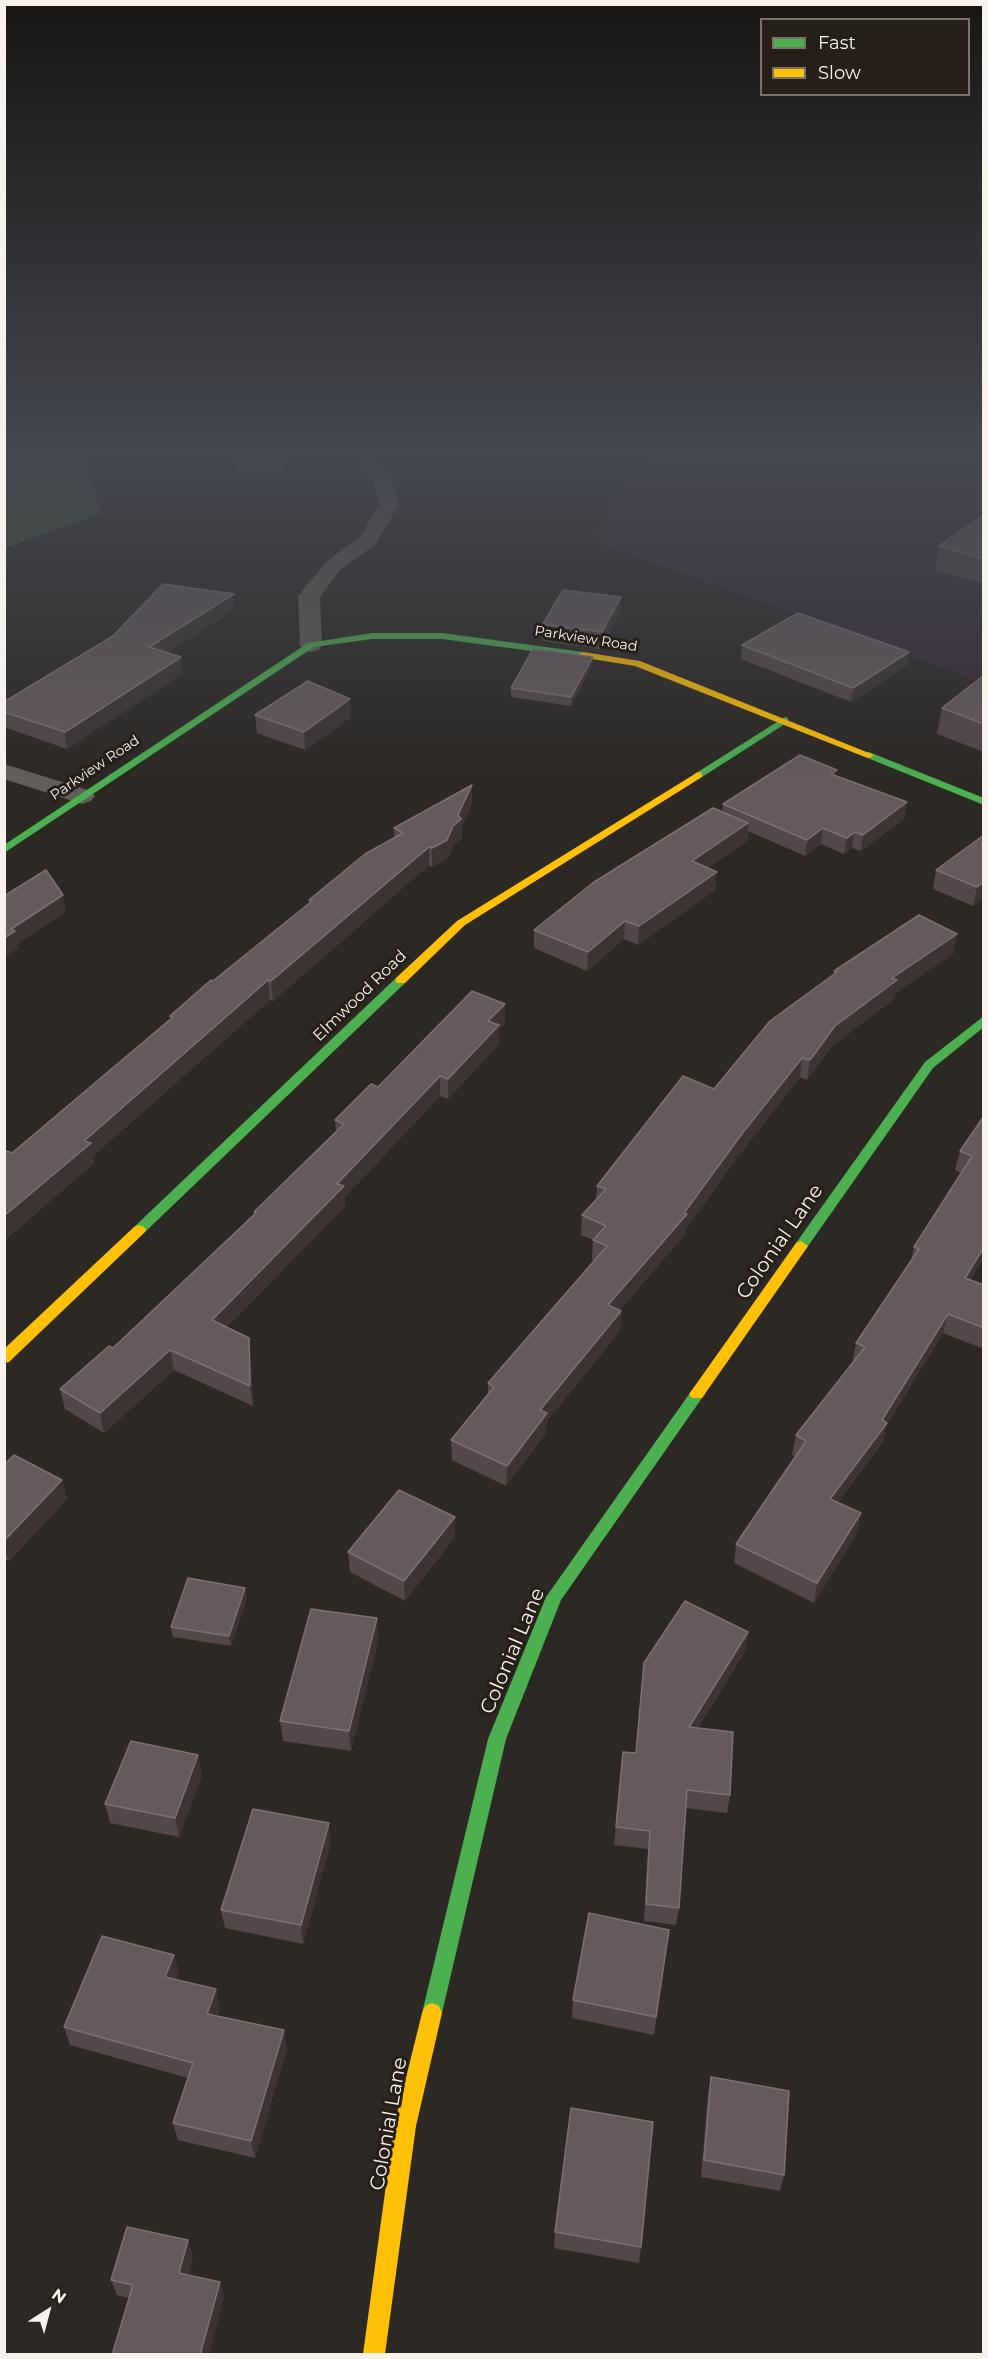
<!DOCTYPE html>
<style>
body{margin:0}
#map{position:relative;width:988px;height:2359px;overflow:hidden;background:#2c2824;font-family:Montserrat,sans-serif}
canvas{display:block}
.frame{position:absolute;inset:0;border:6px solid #f7f2ec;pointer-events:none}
.legend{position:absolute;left:760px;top:18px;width:210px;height:78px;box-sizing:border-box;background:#261f17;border:2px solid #7a736c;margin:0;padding:8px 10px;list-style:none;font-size:18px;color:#f7f2ec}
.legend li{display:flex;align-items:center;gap:12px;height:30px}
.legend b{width:30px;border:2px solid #7a736c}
.north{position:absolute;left:18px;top:2281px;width:60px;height:60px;-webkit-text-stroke:4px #261f17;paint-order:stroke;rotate:36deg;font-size:16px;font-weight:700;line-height:24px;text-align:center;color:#f7f2ec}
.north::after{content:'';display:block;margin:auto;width:21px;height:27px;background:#f7f2ec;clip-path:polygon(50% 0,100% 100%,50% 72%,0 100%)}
</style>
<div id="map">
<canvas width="988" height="2359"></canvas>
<div class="frame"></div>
<ul class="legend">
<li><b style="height:8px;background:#4caf50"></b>Fast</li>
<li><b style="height:8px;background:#ffc107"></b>Slow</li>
</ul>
<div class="north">N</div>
</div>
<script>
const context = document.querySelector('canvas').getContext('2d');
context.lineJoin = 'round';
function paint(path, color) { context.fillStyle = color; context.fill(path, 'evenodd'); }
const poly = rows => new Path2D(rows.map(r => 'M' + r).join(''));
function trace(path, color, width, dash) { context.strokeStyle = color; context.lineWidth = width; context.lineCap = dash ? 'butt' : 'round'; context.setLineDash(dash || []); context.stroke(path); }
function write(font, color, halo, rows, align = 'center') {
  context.font = font + ' Montserrat,sans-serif'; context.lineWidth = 6; context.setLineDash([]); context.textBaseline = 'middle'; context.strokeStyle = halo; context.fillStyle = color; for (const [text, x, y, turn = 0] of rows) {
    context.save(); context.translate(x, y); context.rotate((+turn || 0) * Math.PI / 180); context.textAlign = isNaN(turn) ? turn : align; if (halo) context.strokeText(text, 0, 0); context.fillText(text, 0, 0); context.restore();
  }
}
paint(poly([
 [651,455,983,455,983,683,588,539,642,461]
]), '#372b37');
paint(poly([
 [5,455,83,455,101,513,5,548]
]), '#3f5536');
paint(poly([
 [354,455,373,455,392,479,399,504,376,544,341,569,320,597,322,645,319,650,311,652,303,650,300,645,298,596,327,561,361,536,379,504,373,480,354,455],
 [4,764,91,791,95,796,91,801,82,804,4,779,4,764]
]), '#625e5a');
paint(poly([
 [372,633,442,633,583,652,588,655,583,658,442,639,372,639,314,647,4,853,4,845,308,643,372,633],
 [785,717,788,718,788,722,702,777,698,778,693,775,785,717],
 [869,752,984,798,984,805,865,757,865,753,869,752],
 [401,976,407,980,405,983,144,1233,134,1233,132,1230,134,1227,397,977,401,976],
 [984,1016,984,1027,933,1068,806,1249,796,1249,794,1246,796,1243,925,1062,984,1016],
 [697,1388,702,1390,705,1394,702,1398,561,1600,506,1739,442,2013,439,2020,432,2023,425,2020,422,2013,488,1739,546,1597,692,1390,697,1388]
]), '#4caf50');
paint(poly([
 [583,652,640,661,874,755,869,758,865,757,635,666,580,657,580,653,583,652],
 [698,772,702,773,702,777,465,925,405,983,397,983,395,980,397,977,457,921,698,772],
 [139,1225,144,1227,146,1230,144,1233,9,1362,4,1363,4,1349,134,1227,139,1225],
 [801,1241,808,1246,806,1249,702,1398,692,1398,689,1394,692,1390,796,1243,801,1241],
 [432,2003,439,2006,442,2013,416,2126,385,2354,363,2354,394,2126,422,2013,425,2006,432,2003]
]), '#ffc107');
paint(poly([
 [289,455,283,472,235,471,234,457],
 [984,515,984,584,935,570,939,546],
 [235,609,167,653,183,673,67,749,4,727,4,702],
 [620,613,601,649,543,641,543,624],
 [742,645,909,652,907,665,851,702,741,659],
 [593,657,592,666,571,706,511,697,511,688],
 [984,675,984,752,937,734,942,708],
 [255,715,351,717,305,750,257,733],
 [836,776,905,818,861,851,852,848,844,854,821,844,805,856,748,831,747,841,707,868,715,890,638,945,624,939,587,971,534,948,534,930,722,812,723,804],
 [472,803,462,827,462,838,454,845,448,858,432,867,429,865,273,1001,270,1000,93,1156,94,1163,4,1241,4,1150,12,1153,171,1019,170,1016,309,904,309,900,394,838,394,828],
 [984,835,984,898,973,906,933,889,936,870],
 [954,953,895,993,894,999,832,1046,807,1080,800,1077,739,1155,686,1229,685,1234,619,1311,621,1311,620,1331,547,1421,546,1433,506,1486,452,1460,451,1440,488,1395,488,1383,594,1261,592,1260,593,1240,581,1235,582,1215,596,1200,597,1186,714,1089,833,975,834,971],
 [505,1004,505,1024,499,1029,499,1044,448,1099,440,1096,345,1197,345,1206,227,1327,251,1358,253,1406,174,1370,104,1433,65,1409,60,1389,113,1348,254,1214,254,1212,336,1132,335,1120,378,1087],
 [984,1116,984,1258,970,1280,984,1285,984,1349,943,1333,886,1426,883,1442,838,1502,861,1513,857,1533,814,1603,734,1563,736,1544,795,1456,792,1455,796,1435,853,1363,852,1363,856,1343,911,1260,914,1247,961,1173,955,1170,960,1151],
 [4,1465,62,1480,67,1499,9,1561,4,1559],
 [455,1537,405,1601,350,1572,348,1552],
 [247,1598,231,1646,173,1637,171,1627],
 [748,1632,745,1651,698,1728,730,1795,727,1813,686,1808,679,1908,676,1925,644,1921,648,1849,614,1845,623,1752,636,1753],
 [379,1638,351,1751,283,1741,280,1721],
 [202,1775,179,1837,110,1823,105,1804],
 [331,1842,303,1944,225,1928,221,1910],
 [669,1930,654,2035,572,2018,573,2000],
 [174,1955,179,1973,176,1980,220,2007,217,2016,287,2048,255,2158,178,2140,173,2123,188,2078,70,2045,64,2027],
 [711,2077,784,2175,780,2191,701,2177,708,2095],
 [555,2232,641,2247,639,2263,554,2248],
 [193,2256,188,2275,224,2298,129,2298,117,2295,111,2280]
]), '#534749');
paint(poly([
 [283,455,289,455,283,472,282,458],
 [234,594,235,609,151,663,149,647],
 [621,597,620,613,601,649,602,632],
 [909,652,907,665,851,702,853,688],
 [181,657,183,673,67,749,65,732],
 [593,657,592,666,571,706,571,697],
 [350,699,351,717,305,750,304,732],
 [837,770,835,785,831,774],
 [472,785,472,803,462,827,462,838,454,845,448,858,432,867,432,848,458,815],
 [907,802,905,818,861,851,863,835],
 [748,823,747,841,690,879,692,861],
 [823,828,821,844,805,856,807,840],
 [855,832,852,848,844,854,847,838],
 [429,847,429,865,273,1001,271,981],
 [717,872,715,890,638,945,639,926],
 [984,882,984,898,973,906,977,887],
 [63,895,66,912,17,944,18,948,4,958,4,938,11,929],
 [625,921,624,939,587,971,588,952],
 [957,934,954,953,895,993,894,999,832,1046,807,1080,810,1060,835,1026,892,978],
 [268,980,270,1000,93,1156,94,1163,4,1241,4,1216,84,1141],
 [505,1004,505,1024,499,1029,499,1044,448,1099,448,1079,488,1021],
 [802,1058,800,1077,739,1155,686,1229,685,1234,607,1325,608,1305,684,1213,741,1135],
 [440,1076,440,1096,345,1197,345,1206,215,1340,212,1320,337,1184],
 [984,1247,984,1258,960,1297,965,1278],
 [621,1311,620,1331,547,1421,546,1433,506,1486,507,1466,540,1410],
 [948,1314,943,1333,886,1426,883,1442,826,1518,830,1499,882,1420],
 [249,1338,251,1358,253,1406,250,1386],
 [170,1350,174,1370,104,1433,100,1413],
 [62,1480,67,1499,9,1561,4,1546,4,1541],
 [861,1513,857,1533,814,1603,817,1583],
 [455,1517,455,1537,405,1601,404,1581],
 [245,1588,247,1598,231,1646,229,1636],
 [377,1618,379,1638,351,1751,349,1731],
 [748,1632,745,1651,687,1745,689,1727],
 [198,1755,202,1775,179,1837,175,1818],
 [329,1823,331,1842,303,1944,301,1925],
 [174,1955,179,1973,170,1995,165,1977],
 [216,1989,220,2007,211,2032,207,2014],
 [284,2030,287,2048,255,2158,251,2141],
 [188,2240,193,2256,184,2288,179,2273],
 [220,2282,224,2298,209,2355,200,2355]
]), '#3c3333');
const building = poly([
 [234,455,283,455,282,458,234,457,234,455],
 [984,515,984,559,939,546,984,515],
 [163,584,234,594,149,647,181,657,65,732,4,712,4,702,113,636,163,584],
 [563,590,621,597,602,632,543,624,563,590],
 [798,613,909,652,853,688,742,645,798,613],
 [533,649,593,657,571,697,511,688,533,649],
 [984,675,984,724,942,708,984,675],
 [308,681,350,699,304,732,255,715,308,681],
 [800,755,837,770,831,774,907,802,863,835,855,832,847,838,823,828,807,840,723,804,800,755],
 [472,785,458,815,461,819,453,826,447,840,432,848,429,847,271,981,268,980,84,1141,91,1143,4,1216,4,1150,12,1153,173,1017,170,1016,211,980,213,981,312,901,309,900,365,854,403,833,394,828,472,785],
 [713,808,748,823,692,861,717,872,639,926,625,921,588,952,534,930,594,882,713,808],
 [984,835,984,882,977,887,936,870,984,835],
 [46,870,63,895,11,929,15,931,4,938,4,896,46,870],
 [919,915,957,934,892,978,897,980,835,1026,810,1060,802,1058,741,1135,684,1213,687,1214,608,1305,621,1311,540,1410,547,1413,507,1466,451,1440,494,1387,488,1383,607,1246,593,1240,606,1226,582,1215,606,1189,597,1186,683,1076,714,1089,770,1021,837,972,834,971,919,915],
 [472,991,505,1004,488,1021,499,1025,448,1079,440,1076,337,1184,344,1186,212,1320,249,1338,250,1386,170,1350,100,1413,60,1389,109,1346,113,1348,256,1213,254,1212,344,1124,335,1120,371,1084,378,1087,472,991],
 [984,1116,984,1247,965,1278,984,1285,984,1328,948,1314,882,1420,887,1423,830,1499,861,1513,817,1583,736,1544,806,1441,796,1435,865,1347,856,1343,919,1249,914,1247,972,1156,960,1151,984,1116],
 [14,1455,62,1480,4,1541,4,1465,14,1455],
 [399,1490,455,1517,404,1581,348,1552,399,1490],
 [188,1578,245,1588,229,1636,171,1627,188,1578],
 [685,1601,748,1632,689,1727,733,1732,730,1795,687,1790,679,1908,646,1904,650,1831,616,1827,623,1752,636,1753,644,1663,685,1601],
 [311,1609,377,1618,349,1731,280,1721,311,1609],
 [131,1741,198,1755,175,1818,105,1804,131,1741],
 [253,1809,329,1823,301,1925,221,1910,253,1809],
 [589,1913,669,1930,656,2017,573,2000,589,1913],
 [102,1936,174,1955,165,1977,216,1989,207,2014,284,2030,251,2141,173,2123,193,2063,64,2027,102,1936],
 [711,2077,789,2091,784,2175,704,2160,711,2077],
 [571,2108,653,2122,641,2247,555,2232,571,2108],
 [127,2227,188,2240,179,2273,220,2282,200,2355,112,2355,133,2285,111,2280,127,2227]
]);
paint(building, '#65595b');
trace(building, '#7c7172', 1.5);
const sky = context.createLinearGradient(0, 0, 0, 786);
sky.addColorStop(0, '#181614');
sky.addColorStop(0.58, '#454850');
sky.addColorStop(1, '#45485000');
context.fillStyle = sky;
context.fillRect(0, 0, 988, 786);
write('14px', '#f7f2ec', '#261f17', [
 ["Parkview Road",586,639,9],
 ["Parkview Road",95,768,-34]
]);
write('16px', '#f7f2ec', '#261f17', [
 ["Elmwood Road",360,996,-44]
]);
write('20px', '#f7f2ec', '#261f17', [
 ["Colonial Lane",780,1242,-55],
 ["Colonial Lane",513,1651,-67],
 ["Colonial Lane",389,2124,-80]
]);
</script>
